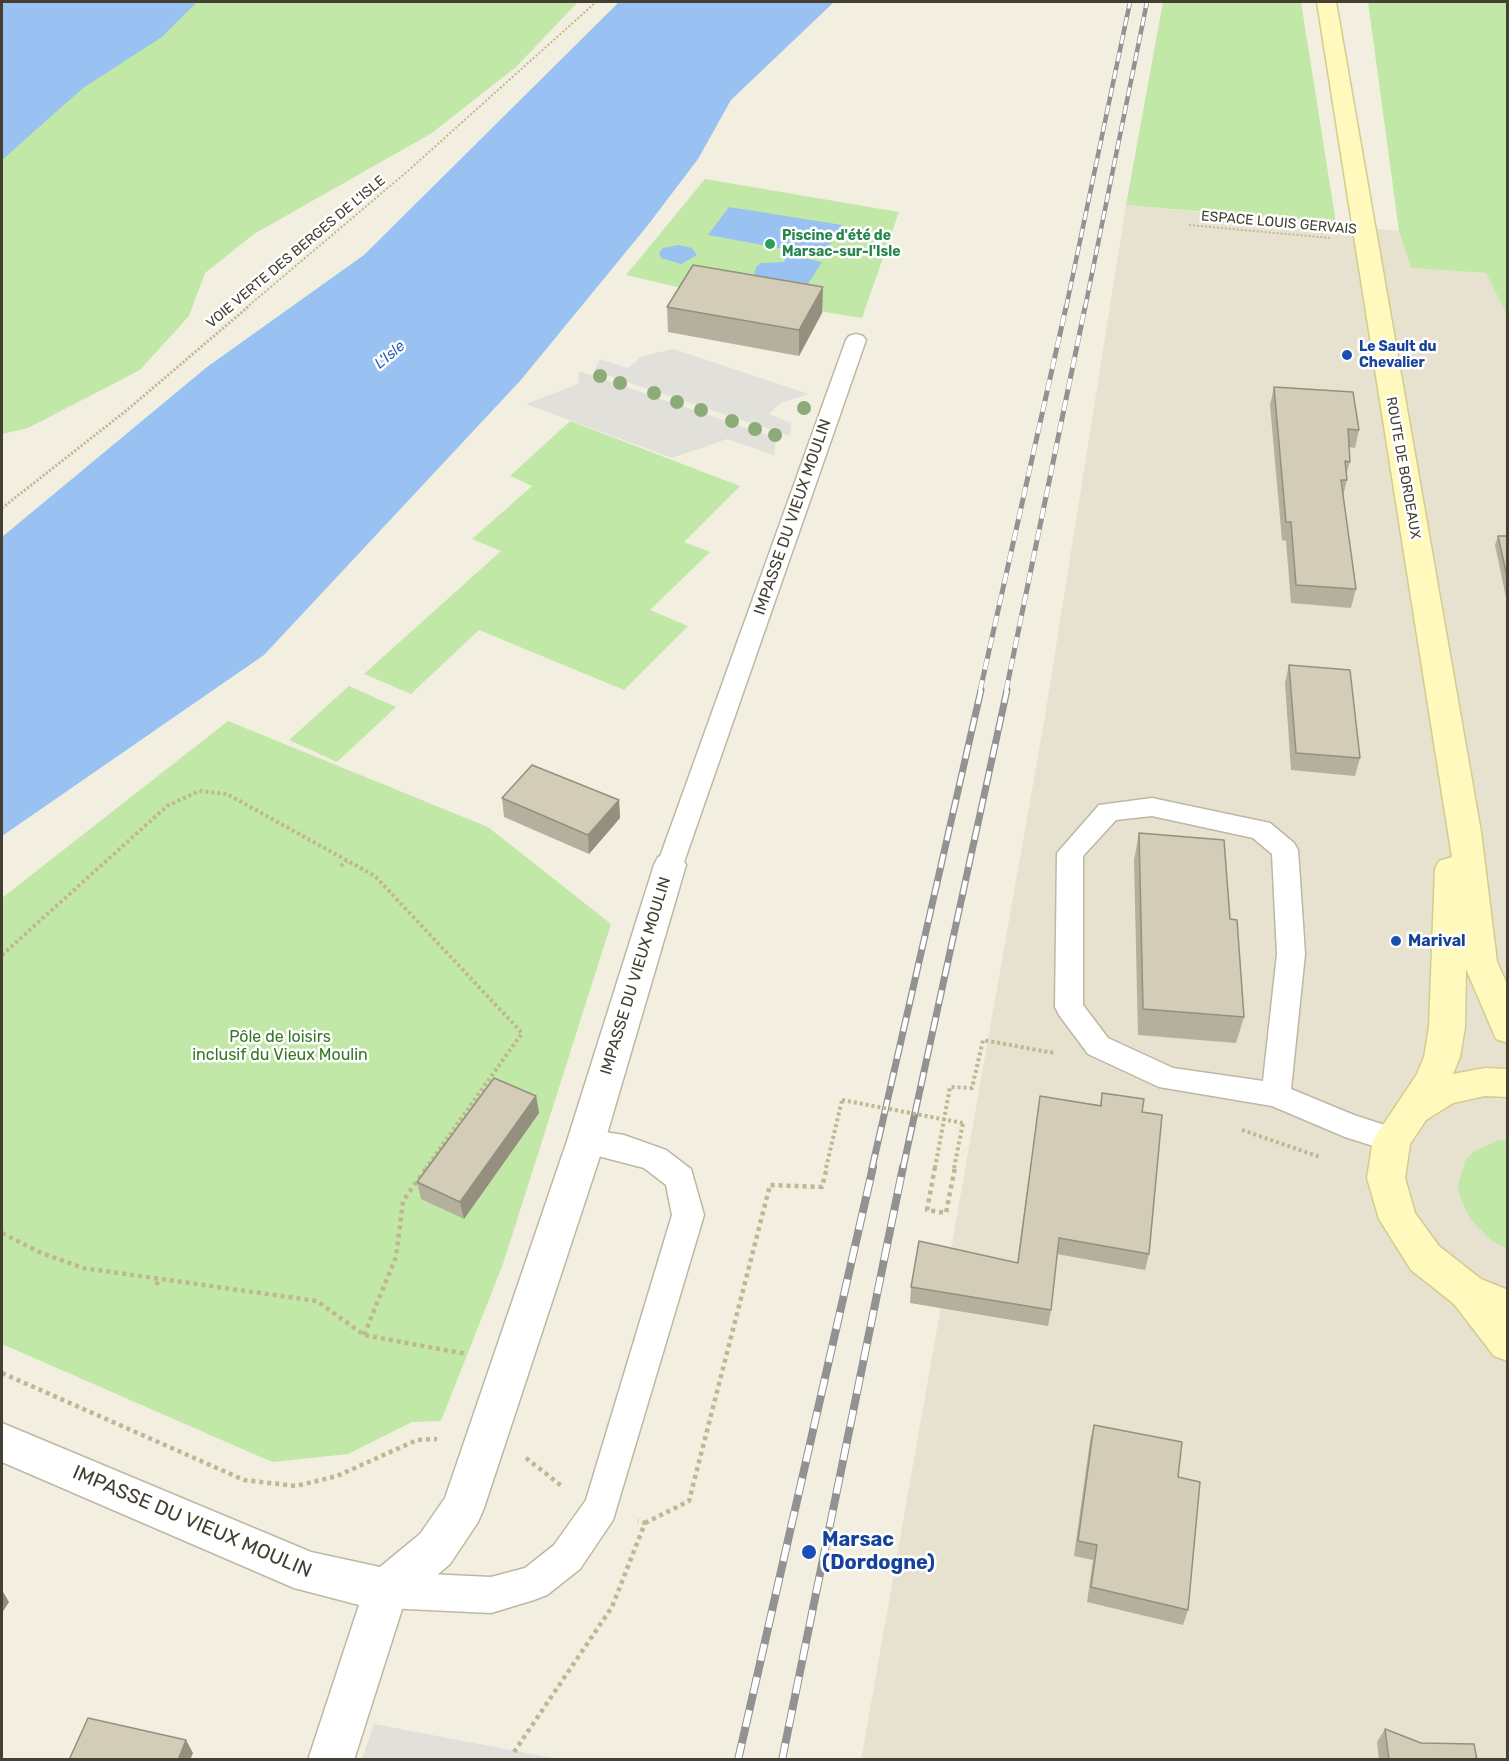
<!DOCTYPE html>
<meta charset="utf-8">
<style>
body{margin:0}
#map{position:relative;width:1509px;height:1761px;overflow:hidden;background:#f2efe1;font-family:Rubik,sans-serif}
canvas{display:block}
.frame{position:absolute;inset:0;border:3px solid #433f32;pointer-events:none}
</style>
<div id="map">
<canvas width="1509" height="1761"></canvas>
<div class="frame"></div>
</div>
<script>
const context = document.querySelector('canvas').getContext('2d');
context.lineJoin = 'round';
function paint(path, color) { context.fillStyle = color; context.fill(path, 'evenodd'); }
const poly = rows => new Path2D(rows.map(r => 'M' + r).join(''));
function trace(path, color, width, dash) { context.strokeStyle = color; context.lineWidth = width; context.lineCap = dash ? 'butt' : 'round'; context.setLineDash(dash || []); context.stroke(path); }
function write(font, color, halo, rows, align = 'center') {
  context.font = font + ' Rubik,sans-serif'; context.lineWidth = 5; context.setLineDash([]); context.textBaseline = 'middle'; context.strokeStyle = halo; context.fillStyle = color; for (const [text, x, y, turn = 0] of rows) {
    context.save(); context.translate(x, y); context.rotate((+turn || 0) * Math.PI / 180); context.textAlign = isNaN(turn) ? turn : align; if (halo) context.strokeText(text, 0, 0); context.fillText(text, 0, 0); context.restore();
  }
}
paint(poly([
 [1126,205,1399,231,1411,268,1486,273,1507,315,1507,1759,861,1760,1045,716]
]), '#e6e2cf');
paint(poly([
 [2,2,578,2,516,67,432,133,254,234,205,273,189,316,140,370,28,428,2,434],
 [1163,2,1301,2,1336,223,1126,205],
 [1368,2,1507,2,1507,315,1486,273,1411,268,1399,231],
 [705,179,899,212,862,318,694,291,626,275],
 [570,421,740,486,684,542,710,552,650,610,688,626,624,690,479,630,411,694,364,674,501,551,472,539,532,486,510,476],
 [349,686,396,707,337,762,289,740],
 [228,721,488,827,611,924,503,1264,441,1421,412,1422,348,1454,272,1462,2,1344,2,898],
 [1499,1140,1507,1140,1507,1249,1490,1239,1470,1219,1460,1196,1458,1185,1465,1161,1473,1152]
]), '#c2e8a7');
paint(poly([
 [674,349,809,394,781,403,769,414,791,423,790,436,594,371,600,359,628,368,642,356],
 [579,371,776,438,774,455,727,439,672,458,526,404,578,384],
 [374,1724,558,1759,362,1759]
]), '#e1e0db');
paint(poly([
 [2,2,197,2,162,37,83,88,2,160],
 [619,2,834,2,731,100,698,159,648,225,520,381,264,655,2,836,2,537,207,367,364,255],
 [729,207,842,225,823,256,708,235],
 [678,245,692,248,697,255,681,264,661,258,659,253,663,248],
 [788,255,822,262,801,295,754,274,756,267,761,263,784,262]
]), '#99c1f2');
const lane = poly([
 [856,334,863,336,866,340,683,865,679,872,670,875,661,872,657,865,846,340,849,336,856,334],
 [1152,798,1270,823,1294,843,1298,850,1305,954,1291,1089,1354,1115,1403,1131,1407,1140,1403,1149,1392,1152,1345,1137,1272,1106,1159,1087,1088,1054,1059,1015,1055,1007,1057,853,1099,805,1152,798],
 [1152,816,1253,838,1272,854,1277,954,1263,1081,1173,1068,1108,1038,1083,1005,1083,856,1116,820,1152,816],
 [586,1129,624,1135,666,1150,691,1169,704,1215,613,1520,580,1569,547,1595,534,1600,491,1613,386,1608,373,1602,368,1590,373,1578,386,1572,491,1577,525,1568,554,1545,586,1500,672,1215,666,1185,644,1168,575,1150,571,1141,575,1132,586,1129]
]);
const street = poly([
 [670,853,682,857,686,865,605,1141,484,1508,478,1522,450,1564,404,1603,354,1760,308,1760,359,1605,294,1588,2,1462,2,1423,311,1552,380,1567,420,1534,445,1498,567,1141,654,865,658,857,670,853]
]);
const secondary = poly([
 [1317,2,1336,2,1481,832,1497,962,1508,986,1508,1043,1496,1039,1466,969,1465,1027,1460,1057,1453,1074,1485,1068,1508,1069,1508,1097,1485,1096,1453,1103,1426,1120,1410,1144,1405,1178,1415,1213,1439,1246,1481,1279,1508,1290,1508,1361,1494,1356,1454,1304,1411,1270,1379,1219,1367,1178,1373,1140,1417,1074,1424,1057,1429,1027,1435,869,1439,861,1452,857,1317,2]
]);
trace(lane, '#bdb8a4', 3);
trace(street, '#bdb8a4', 3);
trace(secondary, '#d3cc8f', 3);
trace(poly([
 [1189,225,1330,238],
 [246,308,409,170,596,2]
]), '#bfb794', 2, [2, 2]);
trace(poly([
 [2,508,127,410,248,307]
]), '#bfb794', 3, [2, 2]);
trace(poly([
 [341,866,347,861],
 [2,955,167,806,199,791,227,794,375,876,522,1033,426,1168],
 [1242,1130,1320,1157],
 [826,1168,842,1100],
 [935,1168,950,1087,972,1088,983,1040,1054,1053],
 [954,1168,963,1123]
]), '#bfb794', 4, [3, 3]);
trace(poly([
 [935,1167,927,1210,946,1213,955,1167],
 [2,1233,39,1252,83,1268,317,1301,364,1335,467,1354],
 [156,1285,160,1279],
 [364,1335,396,1257,403,1201,427,1167],
 [2,1373,244,1480,296,1486,337,1476,417,1440,437,1439],
 [526,1458,563,1487],
 [645,1523,689,1501,770,1185,822,1187,827,1167],
 [514,1752,612,1607,645,1523,638,1521]
]), '#bfb794', 4.5, [4, 4]);
paint(lane, '#fff');
paint(street, '#fff');
paint(secondary, '#fff9be');
const railFar3 = poly([
 [1066,308,1130,2],
 [1085,308,1147,2]
]);
const railFar2 = poly([
 [980,691,1066,307],
 [1006,691,1085,307]
]);
const railFar1 = poly([
 [872,1168,981,690],
 [903,1168,1007,690]
]);
const rail = poly([
 [738,1760,873,1167],
 [782,1760,903,1167]
]);
trace(railFar3, '#929292', 4.5);
trace(railFar2, '#929292', 5);
trace(railFar1, '#929292', 7);
trace(rail, '#929292', 8);
trace(railFar3, '#fff', 3, [9]);
trace(railFar2, '#fff', 4, [11]);
trace(railFar1, '#fff', 4.5, [14]);
trace(rail, '#fff', 6, [17]);
trace(poly([
 [842,1100,963,1123]
]), '#bfb794', 4, [3, 3]);
context.fillStyle = '#8bac79';
for (const [x, y] of [
 [600,376],
 [620,383],
 [654,393],
 [677,402],
 [804,408],
 [701,410],
 [732,421],
 [755,429],
 [775,435]
]) { context.beginPath(); context.arc(x, y, 7, 0, 2 * Math.PI); context.fill(); }
paint(poly([
 [823,287,822,313,799,356,668,332,667,307],
 [1274,387,1359,430,1355,448,1349,447,1350,462,1346,475,1347,480,1343,496,1356,589,1351,608,1291,603,1286,541,1282,540,1270,405],
 [1498,536,1508,536,1508,607,1495,545],
 [1289,665,1360,758,1355,776,1291,770,1285,683],
 [502,798,619,800,620,818,589,854,504,817],
 [1139,833,1230,919,1244,1017,1236,1043,1138,1035,1134,860],
 [1102,1093,1142,1112,1149,1254,1145,1270,1057,1254,1051,1310,1048,1326,910,1303,911,1287,1017,1263,1040,1096,1100,1105],
 [536,1096,539,1113,464,1219,421,1199,417,1182],
 [1094,1425,1178,1477,1188,1610,1183,1625,1087,1602,1093,1560,1074,1556,1090,1441],
 [1385,1729,1421,1743,1477,1760,1379,1760,1377,1742]
]), '#b5af9d');
paint(poly([
 [823,287,822,313,799,356,799,330],
 [619,800,620,818,589,854,588,835],
 [536,1096,539,1113,464,1219,460,1202],
 [2,1590,9,1602,2,1613],
 [186,1740,193,1753,190,1760,178,1760]
]), '#948f7f');
const building = poly([
 [693,265,823,287,799,330,667,307,693,265],
 [1274,387,1353,392,1359,430,1348,429,1350,462,1345,461,1347,480,1341,480,1356,589,1296,585,1291,522,1286,522,1274,387],
 [1498,536,1508,536,1508,581,1498,536],
 [1289,665,1350,670,1360,758,1296,753,1289,665],
 [532,765,619,800,588,835,502,798,532,765],
 [1139,833,1224,840,1230,919,1237,920,1244,1017,1143,1009,1139,833],
 [494,1078,536,1096,460,1202,417,1182,494,1078],
 [1102,1093,1144,1099,1142,1112,1162,1115,1149,1254,1059,1238,1051,1310,911,1287,919,1241,1018,1263,1040,1096,1101,1106,1102,1093],
 [1094,1425,1182,1442,1178,1477,1200,1482,1188,1610,1091,1587,1097,1545,1078,1541,1094,1425],
 [88,1718,186,1740,178,1760,69,1760,88,1718],
 [1385,1729,1421,1743,1474,1744,1477,1760,1389,1760,1385,1729]
]);
paint(building, '#d3ccb6');
trace(building, '#948f7f', 1.5);
for (const [x, y, r, color] of [
 [770,244,6,"#2e9e5b"],
 [1347,355,6,"#1a4fb4"],
 [1396,941,6,"#1a4fb4"],
 [809,1552,8,"#1a4fb4"]
]) { const dot = new Path2D(); dot.arc(x, y, r, 0, 2 * Math.PI); context.fillStyle = color; context.fill(dot); trace(dot, '#fff', 2); }
write('14px', '#433f32', '#fff', [
 ["ESPACE LOUIS GERVAIS",1279,223,5],
 ["VOIE VERTE DES BERGES DE L'ISLE",296,252,-40],
 ["ROUTE DE BORDEAUX",1403,468,80]
]);
write('bold 14px', '#27864d', '#fff', [
 ["Piscine d'été de",782,236],
 ["Marsac-sur-l'Isle",782,252]
], 'left');
write('bold 14px', '#164399', '#fff', [
 ["Le Sault du",1359,347],
 ["Chevalier",1359,363]
], 'left');
write('italic 15px', '#2863b2', '#fff', [
 ["L'Isle",390,355,-40]
]);
write('16px', '#433f32', '#fff', [
 ["IMPASSE DU VIEUX MOULIN",793,517,-71],
 ["IMPASSE DU VIEUX MOULIN",636,976,-73]
]);
write('bold 16px', '#164399', '#fff', [
 ["Marival",1408,941]
], 'left');
write('16px', '#377624', '#fff', [
 ["Pôle de loisirs",280,1037],
 ["inclusif du Vieux Moulin",280,1055]
]);
write('20px', '#433f32', '#fff', [
 ["IMPASSE DU VIEUX MOULIN",192,1522,23]
]);
write('bold 20px', '#164399', '#fff', [
 ["Marsac",822,1540],
 ["(Dordogne)",822,1563]
], 'left');
</script>
